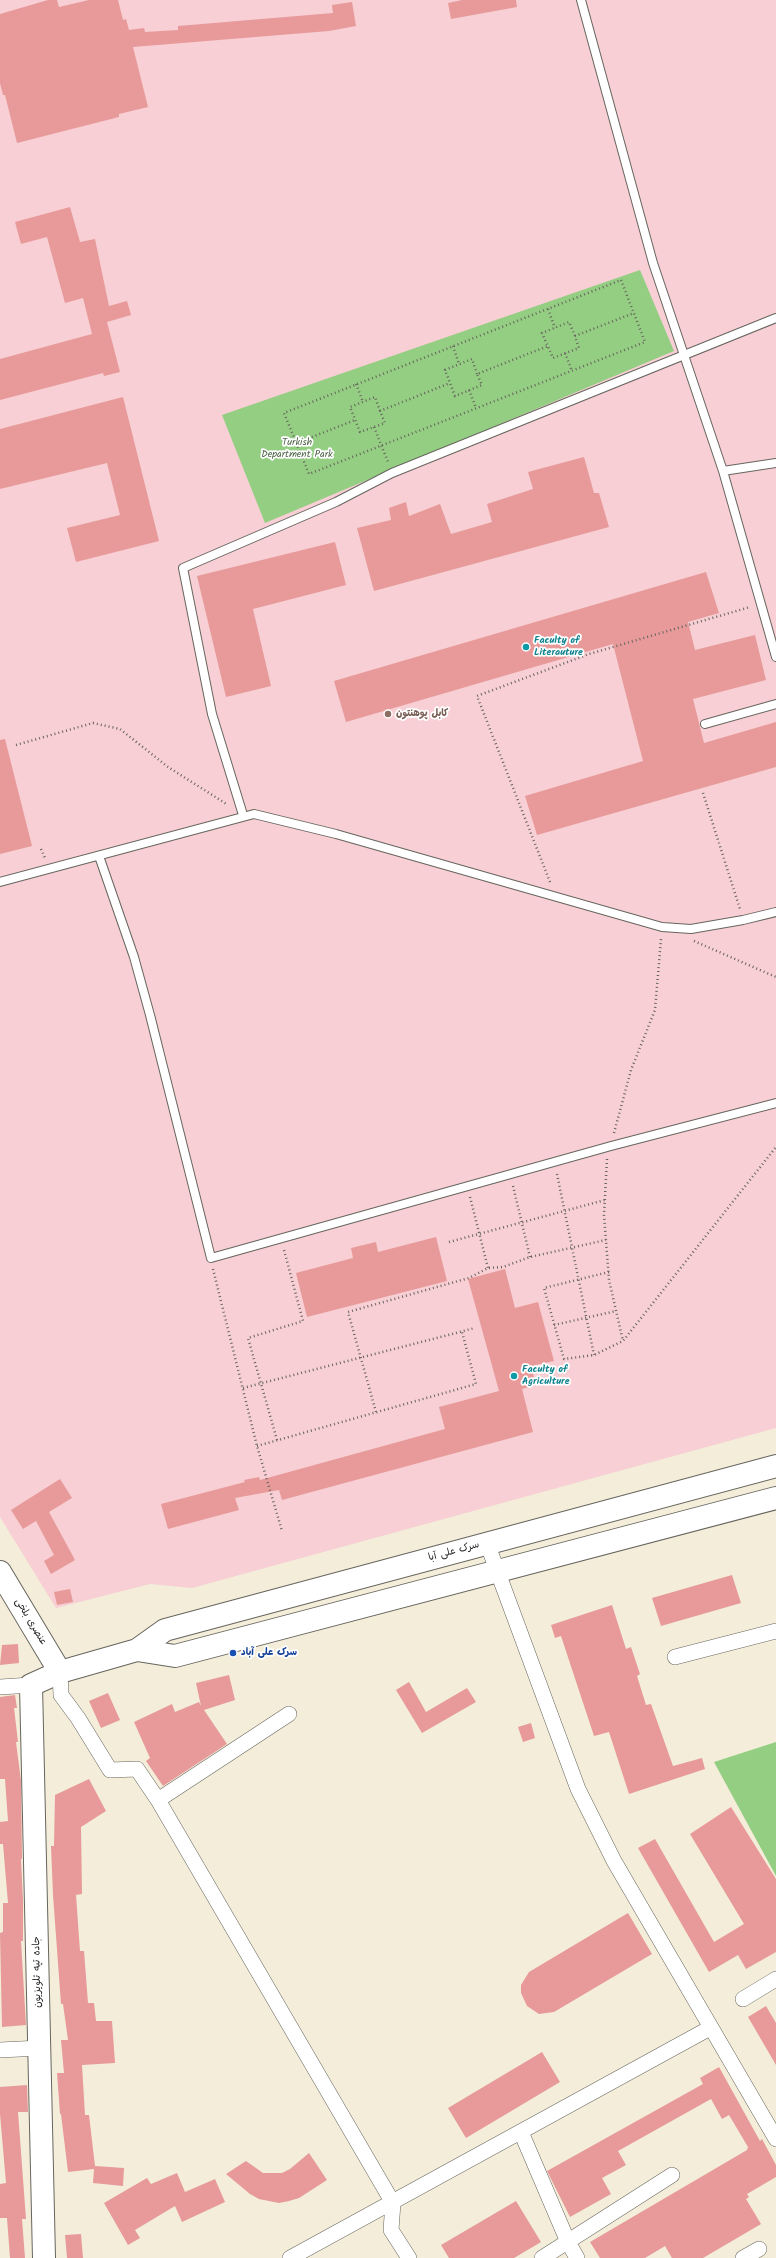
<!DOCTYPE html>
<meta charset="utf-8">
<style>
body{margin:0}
canvas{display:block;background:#f3edd9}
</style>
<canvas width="776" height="2258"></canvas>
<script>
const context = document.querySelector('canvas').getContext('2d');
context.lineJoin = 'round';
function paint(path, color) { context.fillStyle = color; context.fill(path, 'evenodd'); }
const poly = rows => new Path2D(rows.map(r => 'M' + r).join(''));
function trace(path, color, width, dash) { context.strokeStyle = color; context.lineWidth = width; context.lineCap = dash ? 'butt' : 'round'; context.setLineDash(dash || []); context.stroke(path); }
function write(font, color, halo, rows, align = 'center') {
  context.font = font + ' Kalam,"Playpen Sans Arabic",sans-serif'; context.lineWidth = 3.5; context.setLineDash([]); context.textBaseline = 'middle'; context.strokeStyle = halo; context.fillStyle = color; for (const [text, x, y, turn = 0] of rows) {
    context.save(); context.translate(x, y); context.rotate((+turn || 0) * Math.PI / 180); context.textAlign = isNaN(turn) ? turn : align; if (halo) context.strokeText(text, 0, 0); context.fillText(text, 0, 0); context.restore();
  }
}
paint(poly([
 [0,0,776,0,776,1428,192,1588,150,1584,56,1608,0,1517]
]), '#f7cfd4');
paint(poly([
 [640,270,674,351,265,523,222,415],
 [776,1742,776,1876,714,1762]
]), '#94ce82');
paint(poly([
 [48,0,57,0,59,7,89,0,118,0,123,20,126,19,129,30,144,28,145,32,178,30,178,26,333,13,332,5,352,2,356,26,329,31,133,47,148,107,119,114,119,117,17,143,5,95,3,95,0,83,0,14],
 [462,0,516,0,517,7,451,19,448,3],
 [70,207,80,242,95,239,109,306,127,301,131,315,107,322,120,372,104,376,103,373,0,400,0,359,92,334,83,298,65,303,47,237,21,244,15,222],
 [123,397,159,541,76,562,67,528,120,515,107,463,0,489,0,429],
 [584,457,594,493,599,493,609,527,374,591,357,528,391,520,389,508,406,502,409,516,440,504,451,534,492,522,487,504,533,489,528,472],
 [335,542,346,585,253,609,271,686,226,697,197,576],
 [706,572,719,613,688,622,695,650,755,635,766,680,693,699,704,743,776,722,776,767,537,835,525,796,643,761,613,644,346,722,334,681],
 [5,739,32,846,0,854,0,740],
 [436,1237,447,1281,307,1317,296,1273,353,1258,351,1248,376,1242,378,1252],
 [505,1269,515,1308,538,1302,554,1361,531,1366,536,1385,522,1389,533,1432,282,1500,279,1490,235,1498,239,1510,168,1529,161,1504,245,1482,244,1480,259,1477,260,1480,445,1429,439,1407,499,1391,468,1279],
 [60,1479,72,1498,49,1512,75,1560,51,1574,44,1561,54,1555,36,1521,23,1529,11,1510],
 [732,1575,741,1603,661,1626,652,1598],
 [70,1589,73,1602,57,1605,54,1592],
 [612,1605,626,1649,631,1647,640,1674,637,1676,646,1705,651,1704,673,1766,702,1758,705,1769,629,1794,609,1732,594,1736,561,1636,555,1638,551,1625],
 [18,1644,19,1663,0,1665,2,1645],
 [229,1675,235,1700,204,1710,227,1744,163,1786,146,1761,150,1758,134,1722,172,1704,175,1712,199,1702,201,1706,196,1683],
 [409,1682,426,1712,467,1688,476,1702,422,1733,396,1690],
 [108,1693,120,1720,101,1728,89,1701],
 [15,1695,17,1708,14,1708,18,1742,16,1742,21,1781,22,1859,21,1859,23,1901,23,1941,21,1941,26,2025,2,2027,0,1933,3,1932,3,1903,8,1903,3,1844,0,1844,0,1822,8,1821,5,1779,0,1779,0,1697],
 [531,1723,535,1738,523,1742,518,1727],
 [89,1779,106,1811,81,1827,82,1894,76,1895,80,1951,84,1951,88,2003,94,2003,96,2021,112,2021,115,2063,82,2065,85,2115,89,2115,95,2166,124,2168,123,2186,93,2183,94,2169,68,2172,61,2114,60,2114,57,2073,64,2073,61,2040,68,2040,63,2004,61,2004,53,1895,51,1846,54,1846,55,1795],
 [731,1807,776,1879,776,1952,746,1969,738,1955,709,1972,638,1848,655,1839,714,1942,744,1924,690,1834],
 [628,1913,652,1954,554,2012,539,2014,527,2006,521,1993,521,1985,529,1972],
 [766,2006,776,2023,776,2065,748,2017],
 [542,2052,560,2082,466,2138,448,2108],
 [719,2067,760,2141,762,2139,776,2165,776,2177,747,2194,749,2197,746,2199,761,2224,703,2258,672,2258,665,2246,645,2258,600,2258,590,2242,747,2150,748,2147,729,2115,722,2119,711,2099,618,2151,626,2165,602,2178,611,2194,570,2217,547,2171,703,2084,700,2078],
 [27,2085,28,2112,18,2112,26,2219,22,2219,25,2258,10,2258,7,2218,0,2218,0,2184,6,2183,0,2114,0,2087],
 [309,2153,327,2180,299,2198,289,2201,279,2203,259,2199,250,2194,226,2174,246,2161,263,2173,282,2173,290,2169],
 [177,2173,185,2192,215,2179,225,2202,182,2222,175,2206,135,2230,140,2238,128,2245,104,2203,147,2178,151,2184],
 [516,2201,541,2242,514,2258,449,2258,441,2245],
 [81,2234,83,2258,67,2258,65,2235]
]), '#e79a99');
const lane = poly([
 [581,0,653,263,723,471,776,657],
 [723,471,776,463],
 [705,724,776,704],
 [243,815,212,714,183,568,336,502,392,473,776,318],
 [99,856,134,957,150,1015,211,1258,611,1146,776,1103],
 [0,882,254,814,336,834,662,927,691,929,743,920,776,912]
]);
const street = poly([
 [487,1543,578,1789,614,1861,776,2139],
 [675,1657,776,1631],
 [60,1672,61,1695,78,1718,110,1770,137,1769,158,1800,393,2203,391,2230,409,2258],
 [0,1687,31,1685],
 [158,1800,289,1714],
 [743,1999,776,1979],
 [0,2050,40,2048],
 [521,2132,568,2242,577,2258],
 [290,2258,710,2028],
 [542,2258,672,2175],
 [743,2258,759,2249]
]);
const secondary = poly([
 [0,1572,60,1672],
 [137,1650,165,1630,776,1466],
 [44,2258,31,1685,60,1672,137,1650,175,1656,776,1498]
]);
trace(lane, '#67655e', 10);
trace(street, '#67655e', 16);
trace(secondary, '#67655e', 24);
trace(poly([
 [621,280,645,342,309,474,284,413,621,280],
 [548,309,555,328],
 [575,336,569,322,542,333,553,358,579,348,575,336,634,313],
 [453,346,459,364],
 [565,353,572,371],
 [477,374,472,359,445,370,455,396,482,385,477,374,548,346],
 [356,384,363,402],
 [469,390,476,408],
 [380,411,375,397,350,407,360,432,385,423,380,411,450,383],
 [374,427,388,462],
 [297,443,355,420],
 [16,745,93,723,120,729,168,767,228,805],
 [703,793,740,909],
 [41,849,45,858],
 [550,882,477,696,589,654,750,607],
 [694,941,776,977],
 [614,1133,631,1070,655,1010,661,939],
 [607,1159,604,1215,609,1280,623,1341],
 [557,1174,594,1355],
 [513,1186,530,1257],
 [470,1197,488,1268],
 [449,1242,605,1200],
 [213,1269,257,1446,282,1531],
 [609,1272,544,1288,564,1359,594,1355,623,1341,776,1147],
 [554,1325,616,1311],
 [243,1388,475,1328],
 [376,1412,348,1312,469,1278,488,1268,503,1267,530,1257,606,1240],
 [277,1440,248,1338,303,1321,284,1250],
 [257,1446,476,1384,462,1332]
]), '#67655e', 2.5, [1, 3]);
trace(lane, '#fff', 8);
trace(street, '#fff', 15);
trace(secondary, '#fff', 22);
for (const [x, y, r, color] of [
 [526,647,4,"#0f9aa8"],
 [388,714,4,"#8d6e63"],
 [514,1376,4,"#0f9aa8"],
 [233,1653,4,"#1a4fb4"]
]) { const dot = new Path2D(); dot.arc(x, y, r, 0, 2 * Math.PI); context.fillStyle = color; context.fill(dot); trace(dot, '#fff', 1.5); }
write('10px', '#4c6345', '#fff', [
 ["Turkish",297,443],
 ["Department Park",297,455]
]);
write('bold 10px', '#0d838f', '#fff', [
 ["Faculty of",534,641],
 ["Literauture",534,653],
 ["Faculty of",522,1370],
 ["Agriculture",522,1382]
], 'left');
write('bold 10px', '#785e54', '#fff', [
 ["کابل پوهنتون",396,714]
], 'left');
write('10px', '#1c1c1c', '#fff', [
 ["سرک علی آبا",454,1552,-15],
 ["عنصری بلخی",30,1622,59],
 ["جاده تپه تلویزیون",38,1972,-91]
]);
write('bold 10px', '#164399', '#fff', [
 ["سرک علی آباد",241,1653]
], 'left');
</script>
